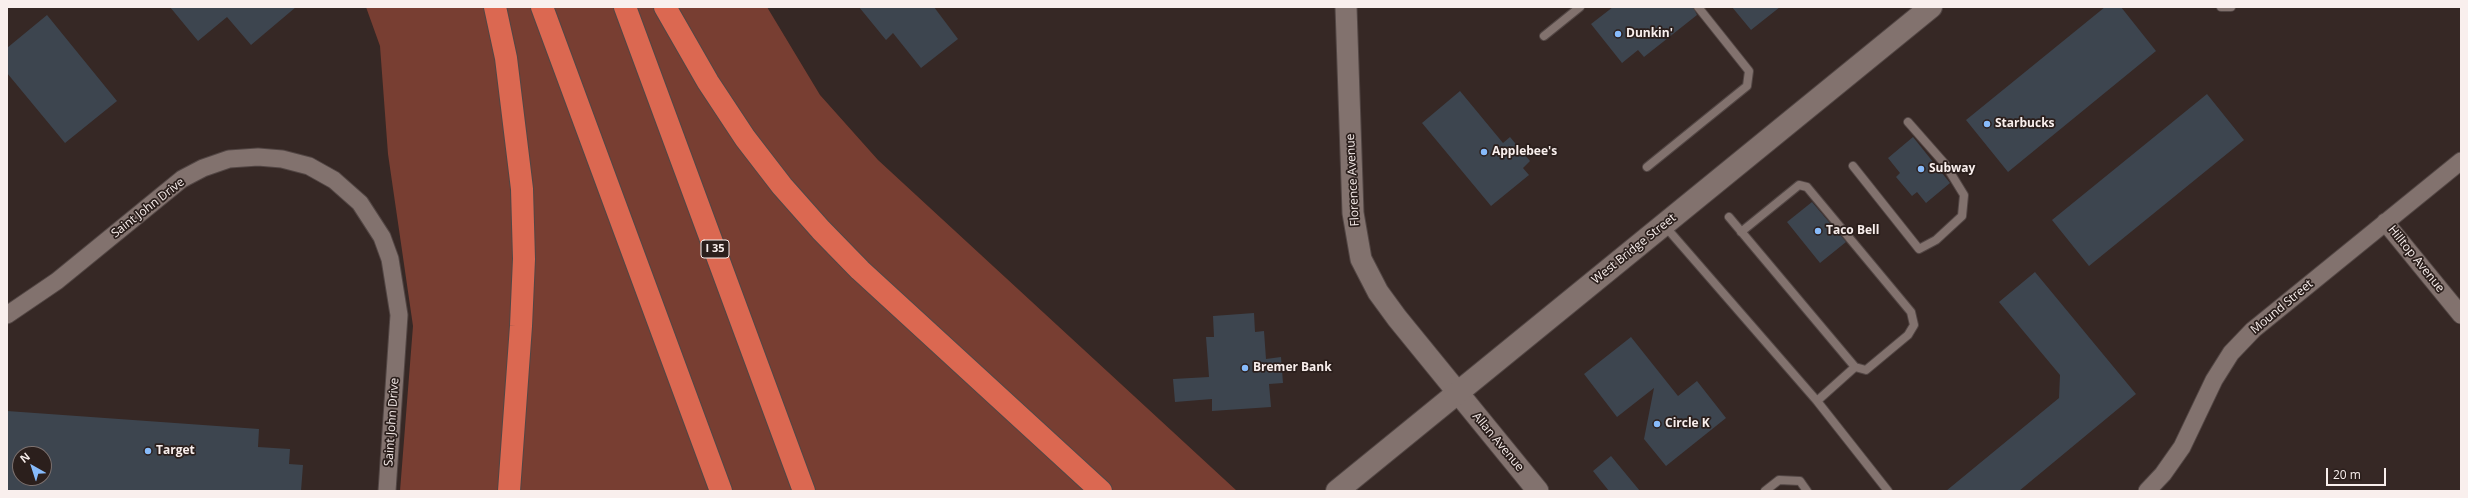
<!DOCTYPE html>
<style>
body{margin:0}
#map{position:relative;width:2468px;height:498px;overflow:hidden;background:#362825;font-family:"Open Sans",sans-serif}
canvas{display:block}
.frame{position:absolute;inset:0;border:8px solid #f9efed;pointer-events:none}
.north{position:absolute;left:12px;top:446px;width:40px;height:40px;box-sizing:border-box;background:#2b1f1c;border:1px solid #7d7270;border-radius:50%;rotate:321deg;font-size:11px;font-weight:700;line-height:16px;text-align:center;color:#f9efed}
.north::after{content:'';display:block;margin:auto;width:14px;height:18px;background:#87bbfb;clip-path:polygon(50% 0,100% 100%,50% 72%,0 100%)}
.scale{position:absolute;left:2326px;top:468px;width:60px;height:18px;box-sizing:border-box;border:2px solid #f9efed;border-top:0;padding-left:5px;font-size:12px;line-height:14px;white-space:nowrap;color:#f9efed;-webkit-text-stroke:3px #2b1f1c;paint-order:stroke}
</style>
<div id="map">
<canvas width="2468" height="498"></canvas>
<div class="frame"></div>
<div class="north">N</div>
<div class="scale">20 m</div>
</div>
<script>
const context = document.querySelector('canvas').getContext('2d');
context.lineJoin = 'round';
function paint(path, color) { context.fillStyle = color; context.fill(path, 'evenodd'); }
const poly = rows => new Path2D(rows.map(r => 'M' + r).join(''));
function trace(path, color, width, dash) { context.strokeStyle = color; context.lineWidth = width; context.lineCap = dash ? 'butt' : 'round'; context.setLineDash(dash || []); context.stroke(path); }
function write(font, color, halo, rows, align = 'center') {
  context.font = font + ' "Open Sans",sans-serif'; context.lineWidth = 3.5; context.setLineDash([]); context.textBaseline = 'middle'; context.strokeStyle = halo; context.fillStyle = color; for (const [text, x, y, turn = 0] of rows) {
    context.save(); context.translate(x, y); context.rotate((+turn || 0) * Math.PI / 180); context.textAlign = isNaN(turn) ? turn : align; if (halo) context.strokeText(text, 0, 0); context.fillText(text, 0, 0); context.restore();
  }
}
paint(poly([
 [366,7,767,7,820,95,878,160,1237,491,400,491,413,326,388,154,380,46]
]), '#783e32');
paint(poly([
 [170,7,296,7,251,45,227,17,198,41],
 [859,7,934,7,958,39,921,68,893,33,886,40],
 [1613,7,1693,7,1697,15,1644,57,1638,50,1622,63,1591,24],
 [1732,7,1780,7,1751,30],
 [2105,7,2121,7,2156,51,2008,172,1966,120],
 [47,15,117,101,65,143,7,73,7,48],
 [1460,91,1503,143,1510,137,1530,161,1523,168,1529,175,1491,206,1422,123],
 [2207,94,2244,140,2089,266,2052,220],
 [1913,137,1950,183,1926,203,1917,192,1912,196,1896,177,1900,173,1888,158],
 [1812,202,1846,242,1820,263,1787,222],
 [2035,272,2136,394,2019,491,1946,491,2059,398,2060,375,1999,302],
 [1254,313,1255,332,1264,331,1266,359,1281,357,1283,383,1269,384,1271,407,1212,411,1212,399,1175,402,1173,379,1209,377,1206,337,1214,337,1213,316],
 [1631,337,1678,396,1697,381,1726,418,1666,466,1644,439,1654,388,1617,417,1584,374],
 [7,411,259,429,258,447,290,449,289,464,303,465,301,491,7,491],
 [20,454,44,454,44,478,20,478],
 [1611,456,1640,491,1609,491,1593,471]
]), '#3d454f');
const service = poly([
 [2221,7,2231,7],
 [1544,36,1580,7],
 [1853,166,1919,249,1936,240,1962,216,1964,195,1945,164,1908,122],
 [1647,167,1747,86,1749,71,1698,7],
 [1729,217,1855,367,1866,370,1908,335,1914,325,1911,312,1807,187,1799,185,1741,232],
 [1664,225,1817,401,1888,491],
 [1817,401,1855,367],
 [1765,491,1779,480,1800,481,1807,491]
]);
const minor = poly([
 [2385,222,2461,315],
 [7,315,57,281,182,179,203,168,229,159,258,157,282,159,309,166,334,180,360,203,382,237,390,259,399,315,387,491],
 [2147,491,2163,474,2182,447,2214,380,2231,353,2253,330,2461,161]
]);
const tertiary = poly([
 [1346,7,1353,213,1361,259,1378,292,1397,318,1538,491]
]);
const secondary = poly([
 [1337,491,1931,7]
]);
const motorway = poly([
 [495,7,506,58,522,189,524,259,521,326,509,491],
 [542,7,721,491],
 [625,7,804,491],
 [665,7,708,82,745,138,782,186,821,230,860,270,1101,491]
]);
trace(service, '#524644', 10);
trace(minor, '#524644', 19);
trace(tertiary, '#524644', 23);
trace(secondary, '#524644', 24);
trace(motorway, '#524644', 24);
trace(service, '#82726e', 8);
trace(minor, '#82726e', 17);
trace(tertiary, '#82726e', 21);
trace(secondary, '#82726e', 22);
trace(motorway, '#db6851', 22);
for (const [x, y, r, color] of [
 [1618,34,4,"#87bbfb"],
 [1987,124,4,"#87bbfb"],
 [1484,152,4,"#87bbfb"],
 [1921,169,4,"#87bbfb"],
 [1818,231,4,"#87bbfb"],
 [1245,368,4,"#87bbfb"],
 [1657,424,4,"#87bbfb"],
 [148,451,4,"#87bbfb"]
]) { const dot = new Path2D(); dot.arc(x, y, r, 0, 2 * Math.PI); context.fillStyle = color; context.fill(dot); trace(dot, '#2b1f1c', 1.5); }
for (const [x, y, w] of [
 [715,249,28]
]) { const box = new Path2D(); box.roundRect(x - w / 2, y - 9, w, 18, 3); context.fillStyle = '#2b1f1c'; context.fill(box); trace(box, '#f9efed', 1); }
write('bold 11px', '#f9efed', null, [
 ["I 35",715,249]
]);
write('bold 12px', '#f9efed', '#2b1f1c', [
 ["Dunkin'",1626,34],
 ["Starbucks",1995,124],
 ["Applebee's",1492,152],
 ["Subway",1929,169],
 ["Taco Bell",1826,231],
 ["Bremer Bank",1253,368],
 ["Circle K",1665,424],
 ["Target",156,451]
], 'left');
write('12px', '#f9efed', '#2b1f1c', [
 ["Florence Avenue",1353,180,-93],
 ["Saint John Drive",148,208,-38],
 ["West Bridge Street",1634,249,-39],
 ["Hilltop Avenue",2416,259,51],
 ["Mound Street",2282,307,-40],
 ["Saint John Drive",392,422,-86],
 ["Allan Avenue",1498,442,50]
]);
</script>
